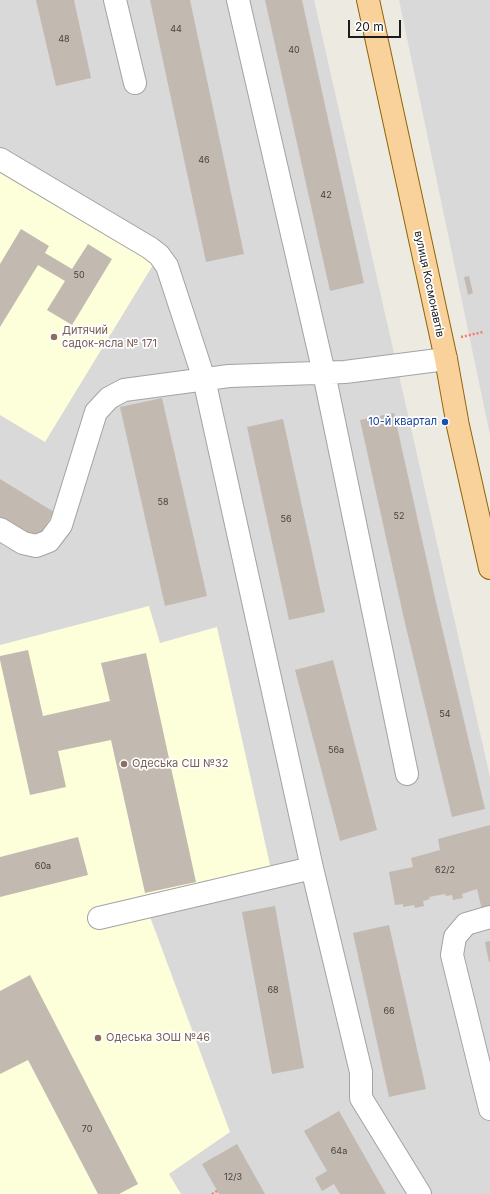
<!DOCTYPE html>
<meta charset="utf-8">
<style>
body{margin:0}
#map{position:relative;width:490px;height:1194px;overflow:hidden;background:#edeae2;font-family:Inter,sans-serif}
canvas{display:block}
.scale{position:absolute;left:348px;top:20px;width:53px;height:18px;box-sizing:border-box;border:2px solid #1c1c1c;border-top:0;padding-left:5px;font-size:12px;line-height:14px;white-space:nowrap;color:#1c1c1c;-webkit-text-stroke:3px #fff;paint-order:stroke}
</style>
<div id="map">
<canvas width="490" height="1194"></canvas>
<div class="scale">20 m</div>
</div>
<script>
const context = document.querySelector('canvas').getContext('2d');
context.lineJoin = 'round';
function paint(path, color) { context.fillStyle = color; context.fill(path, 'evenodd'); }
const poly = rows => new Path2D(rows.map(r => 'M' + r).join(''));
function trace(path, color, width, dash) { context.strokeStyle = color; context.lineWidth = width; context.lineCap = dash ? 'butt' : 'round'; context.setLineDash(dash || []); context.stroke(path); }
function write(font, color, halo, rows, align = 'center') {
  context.font = font + ' Inter,sans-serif'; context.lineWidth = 3.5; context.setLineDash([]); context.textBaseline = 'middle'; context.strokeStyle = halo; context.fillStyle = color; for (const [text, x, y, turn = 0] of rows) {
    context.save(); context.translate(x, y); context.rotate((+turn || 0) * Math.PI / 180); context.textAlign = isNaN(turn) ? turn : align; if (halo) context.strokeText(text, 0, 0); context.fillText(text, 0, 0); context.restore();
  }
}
paint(poly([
 [0,0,314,0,490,777,490,1194,0,1194],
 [399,0,490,0,490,435]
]), '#dad9d9');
paint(poly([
 [0,165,156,260,45,442,0,415],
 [149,606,160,643,217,627,274,883,146,906,230,1132,169,1174,181,1194,0,1194,0,645]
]), '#fdfeda');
paint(poly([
 [36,0,74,0,91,78,56,86],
 [150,0,190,0,244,254,206,262],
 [265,0,302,0,364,283,330,291],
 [21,229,49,246,45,253,72,269,88,244,112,259,72,325,47,310,65,281,38,265,0,327,0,264],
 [469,276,473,293,468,295,464,277],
 [162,398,207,596,165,606,120,407],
 [394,413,438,611,485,809,452,817,404,619,360,420],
 [283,419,325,612,289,620,247,427],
 [0,479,54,512,37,540,0,517],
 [28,650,43,716,110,701,101,663,146,653,196,882,145,893,111,740,58,751,66,787,30,795,0,660,0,656],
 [333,660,377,830,340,841,295,670],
 [490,825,490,913,483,914,477,889,462,894,463,898,453,900,452,895,446,896,445,894,429,897,430,899,423,901,424,906,415,908,414,905,403,907,403,904,395,905,389,872,413,867,411,858,440,850,438,839],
 [78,837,88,875,0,897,0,857],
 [275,906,304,1068,272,1074,242,912],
 [389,925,426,1089,389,1097,353,933],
 [490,941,490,962,489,962,485,942],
 [30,975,138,1184,119,1194,98,1194,28,1060,0,1074,0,991],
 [339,1111,386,1194,340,1194,334,1184,322,1191,315,1178,327,1171,304,1131],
 [237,1144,265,1194,219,1194,202,1164]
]), '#c2b9b1');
const minor = poly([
 [115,0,135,83],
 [238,0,324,373,407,774],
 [0,159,150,248,159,255,167,266,204,379,312,868,361,1072,361,1098,420,1194],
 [0,529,23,543,36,546,49,541,61,525,96,412,109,398,124,390,229,376,345,372,446,359],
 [490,917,466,924,455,937,452,955,490,1109],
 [99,918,312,868]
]);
const major = poly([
 [368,0,446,359,458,426,490,568]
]);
trace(minor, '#a3a3a3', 24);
trace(major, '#906404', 24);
trace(poly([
 [461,337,483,332],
 [212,1194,217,1191]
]), '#f67b6a', 2.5, [2, 2]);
trace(minor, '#fff', 22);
trace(major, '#f9d29b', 22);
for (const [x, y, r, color] of [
 [54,337,4,"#8d6e63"],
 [445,422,4,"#1a4fb4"],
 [124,764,4,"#8d6e63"],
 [98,1038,4,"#8d6e63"]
]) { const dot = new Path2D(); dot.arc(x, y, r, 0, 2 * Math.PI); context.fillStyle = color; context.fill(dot); trace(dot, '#fff', 1.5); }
write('9px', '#464341', null, [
 ["44",176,29],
 ["48",64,39],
 ["40",294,50],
 ["46",204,160],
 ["42",326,195],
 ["50",79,275],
 ["58",163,502],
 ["52",399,516],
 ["56",286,519],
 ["54",445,714],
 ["56а",336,750],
 ["60а",43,866],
 ["62/2",445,870],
 ["68",273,990],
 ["66",389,1011],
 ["70",87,1129],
 ["64а",339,1151],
 ["12/3",233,1177]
]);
write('11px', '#1c1c1c', '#fff', [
 ["вулиця Космонавтів",429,284,78]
]);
write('11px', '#785e54', '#fff', [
 ["Дитячий",62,331],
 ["садок-ясла № 171",62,344],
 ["Одеська СШ №32",132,764],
 ["Одеська ЗОШ №46",106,1038]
], 'left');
write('11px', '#164399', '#fff', [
 ["10-й квартал",437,422]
], 'right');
</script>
